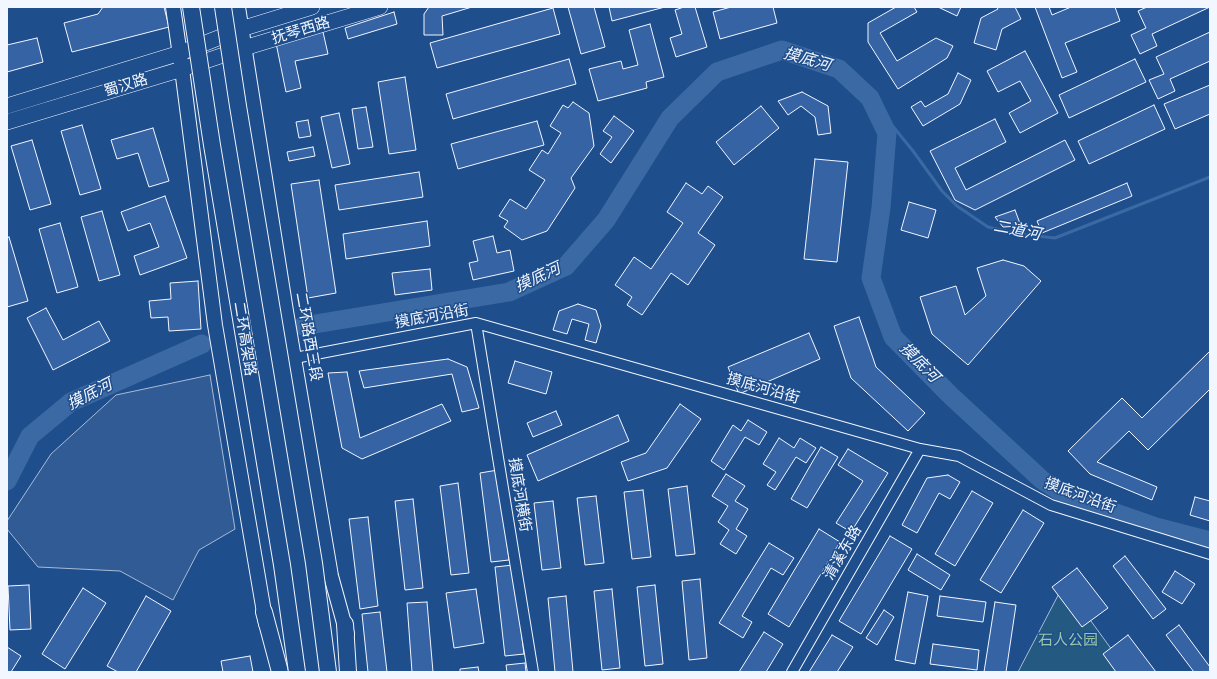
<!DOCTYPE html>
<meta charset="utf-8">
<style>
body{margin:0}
#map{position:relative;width:1217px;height:679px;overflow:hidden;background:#1f4e8c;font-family:Signika,sans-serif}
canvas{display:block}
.frame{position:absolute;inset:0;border:8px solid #f2f6ff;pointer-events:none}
</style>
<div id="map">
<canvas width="1217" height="679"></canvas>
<div class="frame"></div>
</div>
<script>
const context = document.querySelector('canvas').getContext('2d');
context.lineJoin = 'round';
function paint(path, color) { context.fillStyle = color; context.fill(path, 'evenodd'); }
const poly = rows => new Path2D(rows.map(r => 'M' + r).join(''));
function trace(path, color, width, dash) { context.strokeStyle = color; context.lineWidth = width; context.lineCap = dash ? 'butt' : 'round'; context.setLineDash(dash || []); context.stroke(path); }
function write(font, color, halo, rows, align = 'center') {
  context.font = font + ' Signika,"Noto Sans SC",sans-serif'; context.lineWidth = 3; context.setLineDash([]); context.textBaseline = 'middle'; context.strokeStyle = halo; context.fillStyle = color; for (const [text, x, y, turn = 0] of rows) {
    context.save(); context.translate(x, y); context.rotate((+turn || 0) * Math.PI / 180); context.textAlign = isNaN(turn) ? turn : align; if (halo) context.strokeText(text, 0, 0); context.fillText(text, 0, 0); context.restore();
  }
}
const green = poly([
 [1064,584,1128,672,1018,672,1064,584]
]);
paint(green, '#245a82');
trace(green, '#a8bbd7', 1);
const parking = poly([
 [210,375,235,529,199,550,173,600,120,571,38,567,7,529,7,521,51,454,116,395,210,375]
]);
paint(parking, '#305b95');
trace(parking, '#a8bbd7', 1);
trace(poly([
 [870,98,913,151,942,191,957,206,988,227,1018,234,1055,238,1210,177]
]), '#3b69a3', 3);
trace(poly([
 [303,326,509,292,566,266,606,220,670,118,717,72,782,50,839,69,870,98,887,133,881,208,871,278,893,337,950,395,1042,480,1067,496,1156,527,1210,541],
 [7,481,30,436,71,402,202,344]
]), '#3b69a3', 19);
const building = poly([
 [103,7,164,7,169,27,72,52,64,23,98,14,103,7],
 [429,7,472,7,442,16,443,35,424,35,424,14,429,7],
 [568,7,594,7,605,47,581,54,568,7],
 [609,7,665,7,612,21,609,7],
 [684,7,695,7,707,47,676,57,670,38,682,34,675,10,684,7],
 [731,7,773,7,777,23,720,39,713,12,731,7],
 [896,7,914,7,917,12,880,33,897,61,936,38,953,46,947,58,898,89,868,42,868,23,896,7],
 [938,7,961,7,957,16,938,7],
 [997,7,1015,7,1021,19,1002,29,996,50,974,43,981,18,998,9,997,7],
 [1035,7,1049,7,1052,15,1071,7,1115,7,1120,21,1065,43,1077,72,1062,78,1035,7],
 [1147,7,1210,7,1152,34,1157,46,1140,54,1131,35,1146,28,1138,11,1147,7],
 [553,8,560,34,437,68,430,43,553,8],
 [394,12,397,24,348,39,345,28,394,12],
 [650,24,664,77,646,82,647,88,598,101,589,69,621,61,623,69,638,65,629,30,650,24],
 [323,32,328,54,295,61,301,88,286,92,276,43,323,32],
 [1210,32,1210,61,1170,79,1175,91,1158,99,1149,80,1164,74,1156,57,1210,32],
 [37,38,43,62,7,72,7,45,37,38],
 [1025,51,1058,113,1020,133,1009,113,1031,101,1020,81,998,92,987,71,1025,51],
 [569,59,576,84,453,119,446,94,569,59],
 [1135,59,1146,82,1069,118,1059,95,1135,59],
 [958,73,971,80,960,104,923,126,911,107,921,101,925,107,948,94,958,73],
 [405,77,416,150,389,154,378,82,405,77],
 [1210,85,1210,114,1175,129,1164,104,1210,85],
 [802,92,828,106,831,133,818,135,815,117,801,106,788,115,778,101,802,92],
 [573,102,589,113,594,146,571,178,575,188,547,231,522,240,504,227,508,221,499,216,510,199,526,209,545,180,529,170,542,150,548,154,561,133,550,126,563,105,568,108,573,102],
 [1154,105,1165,129,1089,164,1078,141,1154,105],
 [761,106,779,128,734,165,716,142,761,106],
 [366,107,373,147,358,149,352,109,366,107],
 [339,113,350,164,332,168,321,117,339,113],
 [614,116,634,131,611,163,600,154,612,137,603,131,614,116],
 [995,119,1006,142,955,168,966,190,1065,140,1075,160,975,210,955,200,930,151,995,119],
 [308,120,311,136,299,138,296,122,308,120],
 [537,121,544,145,458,169,451,144,537,121],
 [82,125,101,189,80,195,61,131,82,125],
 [153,128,169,181,149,187,138,153,117,159,111,140,153,128],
 [32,140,51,204,30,210,11,146,32,140],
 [313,147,315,156,289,161,287,152,313,147],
 [815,159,848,162,837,262,804,259,815,159],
 [419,172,423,197,339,210,335,185,419,172],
 [319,180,336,293,308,298,291,184,319,180],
 [686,183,702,194,708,186,723,197,698,233,715,245,688,285,671,273,642,315,627,305,632,297,615,285,634,257,651,269,683,223,667,212,686,183],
 [1127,183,1132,196,1042,233,1037,221,1127,183],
 [165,196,187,258,140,275,134,256,159,247,150,223,128,231,121,212,165,196],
 [909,202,936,210,928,238,901,230,909,202],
 [1015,210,1021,226,1003,227,995,217,1015,210],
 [102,211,120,275,99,281,81,217,102,211],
 [427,221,430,246,346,259,343,234,427,221],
 [60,223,78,287,57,293,39,229,60,223],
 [493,236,497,253,510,250,514,271,473,280,469,263,478,261,473,241,493,236],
 [9,237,28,301,7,307,7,238,9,237],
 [1003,260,1024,266,1041,281,968,365,932,334,920,297,956,286,965,315,986,296,977,268,1003,260],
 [430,269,432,290,395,295,392,273,430,269],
 [198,281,201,329,169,331,168,317,151,318,149,301,171,299,170,283,198,281],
 [578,304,596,310,601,326,596,343,585,340,589,324,572,319,567,334,553,330,559,311,578,304],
 [46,308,63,340,99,321,110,341,53,370,27,318,46,308],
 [859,317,876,367,925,413,908,431,851,378,834,326,859,317],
 [809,333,820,359,739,394,728,367,809,333],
 [1210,351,1210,389,1148,450,1129,431,1097,462,1157,487,1152,500,1090,474,1068,451,1122,398,1142,418,1210,351],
 [448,359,467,367,479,408,462,412,452,374,364,388,359,371,448,359],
 [515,361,552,372,546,394,508,383,515,361],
 [347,372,360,438,442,404,451,421,362,459,342,448,328,373,347,372],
 [680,404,701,419,667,468,628,481,621,462,646,453,680,404],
 [556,411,562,425,533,437,527,423,556,411],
 [618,415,629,441,538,481,527,455,618,415],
 [748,420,767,432,759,445,745,437,724,470,711,461,733,425,741,431,748,420],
 [779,438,794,448,800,438,816,448,806,463,796,457,775,490,767,485,776,472,763,464,779,438],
 [821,447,838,457,807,508,791,499,821,447],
 [848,449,888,473,851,532,836,523,863,481,838,465,848,449],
 [498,470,509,560,491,562,480,473,498,470],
 [726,474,745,486,735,501,748,509,736,529,747,536,736,554,720,544,729,530,718,522,728,506,712,496,726,474],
 [948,475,960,482,950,499,939,493,917,533,902,525,927,478,948,475],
 [458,483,469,573,451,575,440,486,458,483],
 [687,486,695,554,676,556,668,489,687,486],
 [643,490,651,557,632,559,624,492,643,490],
 [972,491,993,503,955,566,935,554,972,491],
 [596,496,604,563,585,565,577,498,596,496],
 [1195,497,1210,501,1210,521,1190,515,1195,497],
 [413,499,423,588,405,590,395,501,413,499],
 [553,501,561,568,542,570,534,503,553,501],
 [1023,510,1044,523,1001,593,980,580,1023,510],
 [368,517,378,606,360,609,349,519,368,517],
 [819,529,840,542,789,627,768,614,819,529],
 [890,536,912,549,861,634,839,621,890,536],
 [769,543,794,558,783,575,771,568,742,616,752,622,743,638,719,623,769,543],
 [917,554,950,575,941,590,908,570,917,554],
 [1125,556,1166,609,1153,619,1113,566,1125,556],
 [513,565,524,654,505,656,495,567,513,565],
 [1077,568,1108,608,1082,627,1052,587,1077,568],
 [1175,571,1195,584,1182,604,1162,592,1175,571],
 [700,579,707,658,689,660,682,581,700,579],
 [29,585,31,629,10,630,8,586,29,585],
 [655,585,663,664,645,666,637,587,655,585],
 [83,588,106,603,65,669,42,654,83,588],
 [476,589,484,643,454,648,446,593,476,589],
 [612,589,620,668,602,670,594,591,612,589],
 [908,592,928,596,915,664,895,660,908,592],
 [146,596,171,611,136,672,118,672,107,666,146,596],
 [566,596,573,672,555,672,548,598,566,596],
 [940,596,986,602,983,622,937,616,940,596],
 [427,602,433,672,412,672,407,603,427,602],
 [995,602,1016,605,1006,672,984,672,995,602],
 [884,610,894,617,877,645,866,638,884,610],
 [380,612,387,672,368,672,362,614,380,612],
 [1179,625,1210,667,1210,672,1194,672,1166,635,1179,625],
 [764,632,783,644,766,672,739,672,764,632],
 [832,635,853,647,837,672,809,672,832,635],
 [1128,635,1156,672,1116,672,1103,654,1128,635],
 [933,644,979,650,977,670,930,664,933,644],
 [7,647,21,656,11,672,7,672,7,647],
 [250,656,253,672,223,672,221,661,250,656],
 [525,663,526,672,507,672,506,665,525,663],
 [478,667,479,672,460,672,460,669,478,667]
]);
paint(building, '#3563a3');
trace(building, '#f2f6ff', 1);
const minor = poly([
 [476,323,533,672],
 [295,358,476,323,920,449,959,456,1051,505,1210,554],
 [792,672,920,449]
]);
const secondary = poly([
 [173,7,182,69,215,325,266,624],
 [238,7,286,311,331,576,347,634]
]);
const primary = poly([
 [7,106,180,53,241,29,312,7],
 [7,122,182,69,244,48,380,7]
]);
const trunk = poly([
 [264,612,280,672],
 [345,624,348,672]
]);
trace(minor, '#f2f6ff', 12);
trace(secondary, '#f2f6ff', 16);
trace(primary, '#f2f6ff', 16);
trace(trunk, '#f2f6ff', 18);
trace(minor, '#1f4e8c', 10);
trace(secondary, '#1f4e8c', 14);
trace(primary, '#1f4e8c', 15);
trace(trunk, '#1f4e8c', 16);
const trunkBridge = poly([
 [191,7,212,145,282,565,297,672],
 [223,7,238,106,314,563,328,672]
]);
trace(trunkBridge, '#f2f6ff', 18, []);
trace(trunkBridge, '#1f4e8c', 16);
write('15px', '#f2f6ff', '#1f4e8c', [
 ["抚琴西路",301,31,-17],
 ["蜀汉路",126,86,-17],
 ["摸底河沿街",432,317,-10],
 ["二环路西三段",308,337,80],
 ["二环高架路",244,339,81],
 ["摸底河沿街",763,389,16],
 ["摸底河横街",519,495,81],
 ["摸底河沿街",1080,496,20],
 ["清溪东路",843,553,-60]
]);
write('15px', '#97c8a6', '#1f4e8c', [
 ["石人公园",1068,641]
]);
write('italic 16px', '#f2f6ff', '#1f4e8c', [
 ["摸底河",807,60,16],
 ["二道河",1017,231,11],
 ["摸底河",538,278,-25],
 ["摸底河",919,363,45],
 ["摸底河",90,395,-27]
]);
</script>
